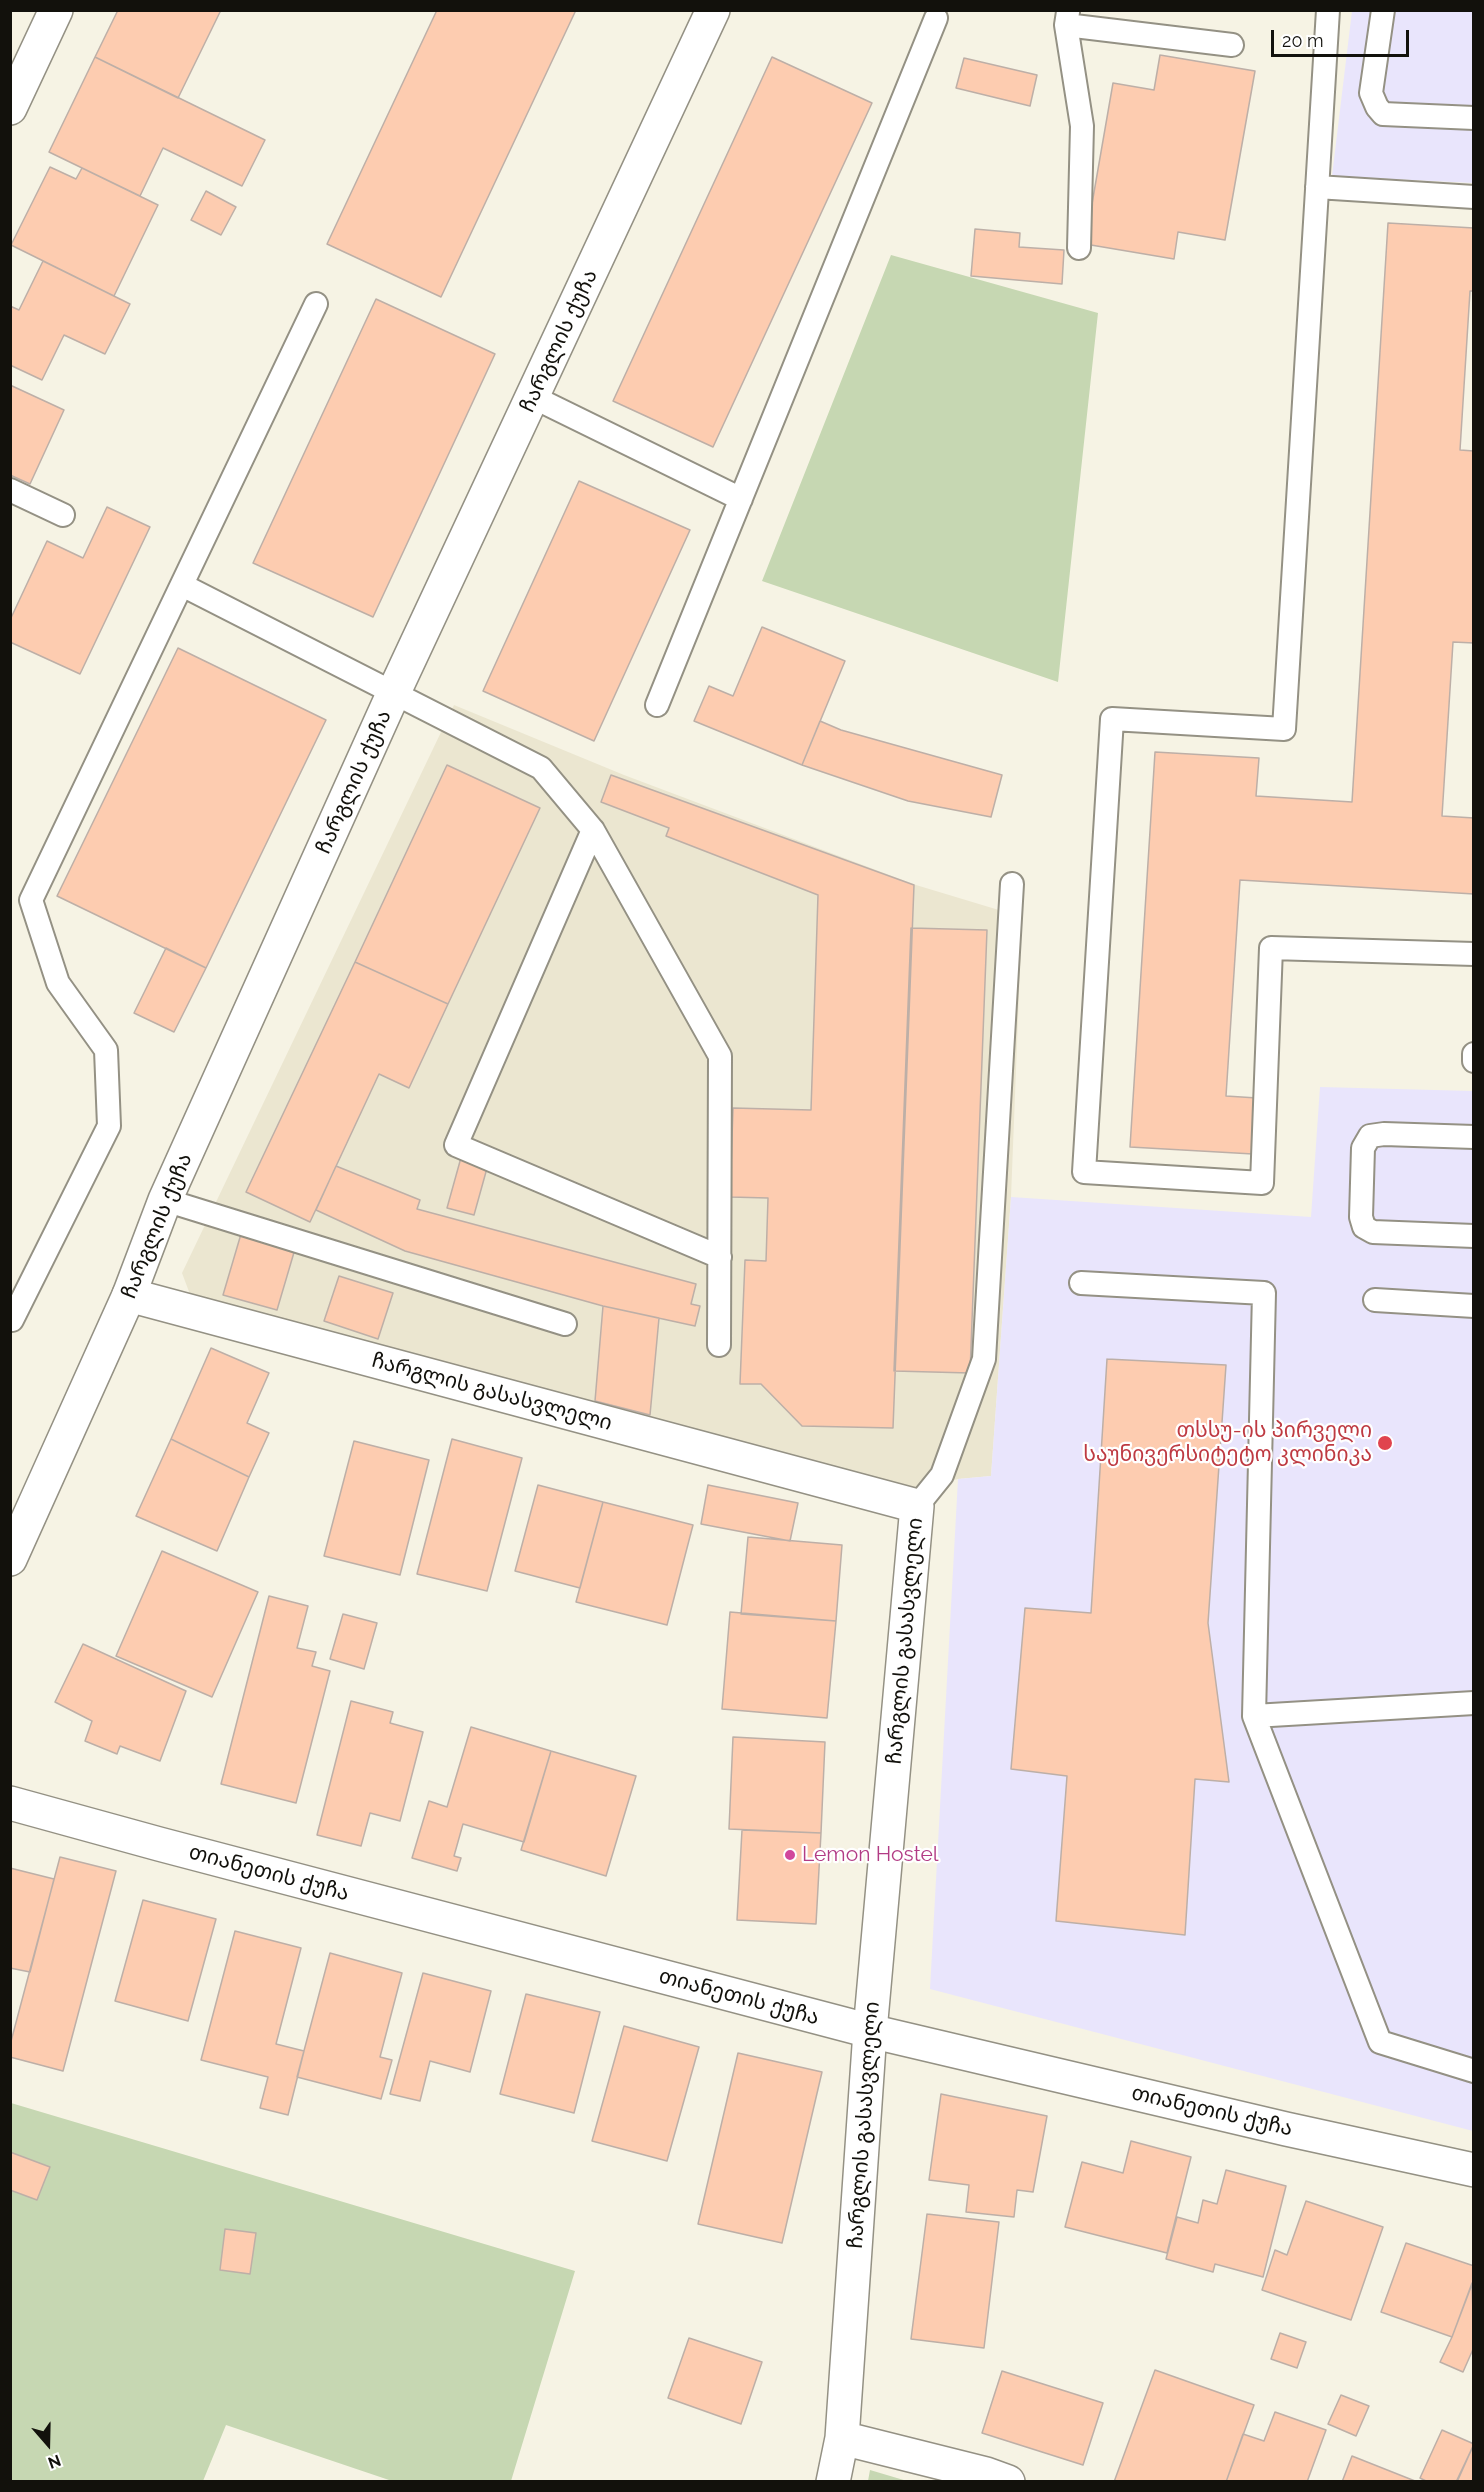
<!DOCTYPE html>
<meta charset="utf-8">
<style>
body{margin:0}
#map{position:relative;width:1484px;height:2492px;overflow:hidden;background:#f6f3e4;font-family:Raleway,sans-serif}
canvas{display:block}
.frame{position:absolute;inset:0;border:12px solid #12110c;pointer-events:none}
.north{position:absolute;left:18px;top:2414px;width:60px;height:60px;-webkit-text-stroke:4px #fff;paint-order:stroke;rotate:160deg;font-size:16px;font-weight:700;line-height:24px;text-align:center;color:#12110c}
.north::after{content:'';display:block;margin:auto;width:21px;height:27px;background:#12110c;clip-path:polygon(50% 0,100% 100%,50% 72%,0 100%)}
.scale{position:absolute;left:1271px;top:30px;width:138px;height:27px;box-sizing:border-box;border:3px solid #12110c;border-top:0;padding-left:8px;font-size:18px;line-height:21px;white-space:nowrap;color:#12110c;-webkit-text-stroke:4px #fff;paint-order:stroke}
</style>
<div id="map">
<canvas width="1484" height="2492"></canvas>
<div class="frame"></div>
<div class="north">N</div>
<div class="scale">20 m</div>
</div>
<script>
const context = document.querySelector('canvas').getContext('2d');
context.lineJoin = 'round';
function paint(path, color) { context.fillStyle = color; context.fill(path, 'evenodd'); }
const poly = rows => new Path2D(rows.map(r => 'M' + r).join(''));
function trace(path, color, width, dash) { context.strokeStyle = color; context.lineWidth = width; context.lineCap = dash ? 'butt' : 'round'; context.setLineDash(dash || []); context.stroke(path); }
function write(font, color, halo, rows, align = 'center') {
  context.font = font + ' Raleway,"Noto Sans Georgian",sans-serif'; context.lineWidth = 4.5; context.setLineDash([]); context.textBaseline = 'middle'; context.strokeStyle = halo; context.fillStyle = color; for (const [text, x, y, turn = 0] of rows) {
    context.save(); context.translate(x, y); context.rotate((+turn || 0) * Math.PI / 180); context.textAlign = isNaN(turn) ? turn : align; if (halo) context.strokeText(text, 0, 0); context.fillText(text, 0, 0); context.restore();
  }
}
paint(poly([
 [454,705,624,775,916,885,1022,917,1011,1197,991,1476,958,1479,897,1493,191,1297,182,1273]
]), '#ebe6d0');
paint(poly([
 [1352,11,1473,11,1473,183,1332,176],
 [1320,1087,1473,1091,1473,2131,930,1989,958,1479,991,1476,1011,1197,1311,1217]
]), '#e9e5fc');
paint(poly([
 [891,255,1098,313,1058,682,762,581],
 [11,2103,575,2271,511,2481,392,2481,226,2425,203,2481,11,2480],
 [870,2470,907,2481,868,2481]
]), '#c6d7b2');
const building = poly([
 [118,10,221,10,178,98,95,57,118,10],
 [437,10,576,10,441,297,327,244,437,10],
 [1160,55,1255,71,1225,240,1178,232,1174,259,1085,244,1113,83,1154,90,1160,55],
 [95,57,265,140,242,186,163,148,140,196,49,152,95,57],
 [772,57,872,103,713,447,613,401,772,57],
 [964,58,1037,75,1030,106,956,88,964,58],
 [50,167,76,179,82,168,158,205,114,296,11,245,50,167],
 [206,191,236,207,221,235,191,220,206,191],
 [1388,223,1474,228,1474,291,1470,291,1460,450,1474,451,1474,643,1453,642,1442,816,1474,818,1474,894,1240,880,1226,1096,1257,1098,1253,1154,1130,1147,1155,752,1259,758,1256,796,1352,802,1388,223],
 [975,229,1020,233,1019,247,1064,250,1062,284,971,276,975,229],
 [43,261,130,304,105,354,64,335,42,380,10,365,10,306,19,310,43,261],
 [376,299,495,354,373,617,253,563,376,299],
 [10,385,64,410,30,484,10,475,10,385],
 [579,481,690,530,594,741,483,691,579,481],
 [107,507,150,527,80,674,10,642,10,620,47,541,83,558,107,507],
 [762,627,845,661,802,765,694,721,709,686,733,696,762,627],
 [178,648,326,720,206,968,57,896,178,648],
 [820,721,841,730,1002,775,991,817,908,801,802,765,820,721],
 [447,765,540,808,448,1004,355,962,447,765],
 [611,775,914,885,893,1428,802,1426,761,1384,740,1384,745,1260,766,1261,768,1198,730,1197,733,1108,811,1110,818,895,666,836,669,828,601,802,611,775],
 [911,928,987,930,970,1373,894,1371,911,928],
 [166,948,206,968,174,1032,134,1013,166,948],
 [355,962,448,1004,409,1088,379,1074,310,1222,246,1192,355,962],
 [462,1154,489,1161,474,1215,447,1208,462,1154],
 [336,1166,420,1200,417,1209,696,1284,691,1304,700,1306,695,1326,603,1306,405,1251,316,1210,336,1166],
 [241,1234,295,1249,277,1310,223,1295,241,1234],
 [339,1276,393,1293,378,1339,324,1321,339,1276],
 [603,1306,659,1318,650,1415,595,1401,603,1306],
 [211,1348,269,1373,247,1423,269,1433,249,1477,171,1439,211,1348],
 [1107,1359,1226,1365,1208,1623,1229,1782,1195,1779,1185,1935,1056,1921,1067,1776,1011,1769,1025,1608,1091,1613,1107,1359],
 [171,1439,249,1477,217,1551,136,1516,171,1439],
 [452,1439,522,1458,487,1591,417,1574,452,1439],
 [354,1441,429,1460,400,1575,324,1556,354,1441],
 [538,1485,603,1502,580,1588,515,1571,538,1485],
 [708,1485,798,1503,790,1541,701,1524,708,1485],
 [603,1502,693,1525,667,1625,576,1602,603,1502],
 [748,1537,842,1545,836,1621,741,1614,748,1537],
 [162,1551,258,1592,212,1697,116,1656,162,1551],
 [269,1596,308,1606,297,1648,316,1652,312,1666,330,1671,296,1803,221,1784,269,1596],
 [730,1612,836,1621,827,1718,722,1709,730,1612],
 [343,1614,377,1623,364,1669,330,1659,343,1614],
 [83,1644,186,1691,160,1761,120,1746,117,1754,85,1741,92,1721,55,1702,83,1644],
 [351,1701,393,1712,390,1723,423,1732,400,1821,370,1813,361,1846,317,1835,351,1701],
 [471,1727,551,1751,524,1842,463,1824,454,1856,461,1858,457,1871,412,1858,429,1801,447,1807,471,1727],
 [733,1737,825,1742,821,1833,729,1829,733,1737],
 [551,1751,636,1776,606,1876,521,1850,551,1751],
 [742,1830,821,1833,816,1924,737,1920,742,1830],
 [60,1857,116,1871,63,2071,10,2057,10,2045,60,1857],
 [10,1868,54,1879,30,1972,10,1968,10,1868],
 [143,1900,216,1919,188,2021,115,2001,143,1900],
 [235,1931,301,1948,276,2044,304,2051,288,2115,260,2108,268,2077,201,2060,235,1931],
 [330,1953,402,1973,380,2057,392,2060,381,2099,297,2077,330,1953],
 [423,1973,491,1991,470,2072,430,2061,420,2101,390,2094,423,1973],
 [526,1994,600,2012,574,2113,500,2094,526,1994],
 [624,2026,699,2047,667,2161,592,2141,624,2026],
 [738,2053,822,2072,782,2243,698,2224,738,2053],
 [941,2094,1047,2116,1033,2192,1017,2190,1014,2217,966,2212,969,2185,929,2180,941,2094],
 [1131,2141,1191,2157,1167,2253,1065,2227,1082,2162,1123,2173,1131,2141],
 [10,2152,50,2167,37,2200,10,2190,10,2152],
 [1226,2170,1286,2186,1263,2277,1215,2264,1213,2272,1166,2259,1177,2217,1198,2223,1203,2200,1217,2204,1226,2170],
 [1306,2201,1383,2227,1351,2320,1262,2290,1275,2250,1287,2255,1306,2201],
 [927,2214,999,2222,984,2348,911,2339,927,2214],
 [225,2229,256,2233,250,2274,220,2270,225,2229],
 [1406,2243,1474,2266,1474,2279,1452,2337,1381,2312,1406,2243],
 [1472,2283,1474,2347,1463,2372,1440,2362,1452,2337,1472,2283],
 [1280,2333,1306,2342,1297,2368,1271,2359,1280,2333],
 [689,2338,762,2362,741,2424,668,2398,689,2338],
 [1155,2370,1254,2405,1226,2482,1114,2482,1155,2370],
 [1002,2371,1103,2403,1083,2465,982,2433,1002,2371],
 [1341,2395,1369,2406,1356,2436,1328,2424,1341,2395],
 [1275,2412,1326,2430,1307,2482,1226,2482,1243,2434,1264,2441,1275,2412],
 [1442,2430,1474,2444,1456,2482,1428,2482,1420,2478,1442,2430],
 [1474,2444,1474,2482,1457,2482,1474,2444],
 [1352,2456,1415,2481,1415,2482,1342,2482,1352,2456]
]);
paint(building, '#fdccb0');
trace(building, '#bdafa7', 1.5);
const service = poly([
 [1328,10,1284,729,1112,719,1084,1172,1262,1183,1271,948,1474,954],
 [1383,10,1371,93,1377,107,1383,114,1474,118],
 [1068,12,1066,25,1232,45],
 [1066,25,1082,126,1079,248],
 [1317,187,1474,197],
 [533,397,741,499],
 [10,490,63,515],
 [182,585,541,768,593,830,720,1056,719,1345],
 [657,705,936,18],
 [593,830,456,1145,720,1257],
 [1474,1054,1474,1061],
 [1474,1137,1384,1134,1370,1136,1363,1148,1361,1217,1364,1227,1373,1232,1474,1236],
 [165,1200,565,1324],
 [1081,1283,1264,1293,1254,1716,1474,1703],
 [1375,1300,1474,1306],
 [12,1320,109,1126,106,1050,58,983,31,900,316,304],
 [917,1506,942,1475,984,1359,1012,884],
 [1254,1716,1380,2042,1474,2071]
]);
const minor = poly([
 [10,108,56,10],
 [129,1295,917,1506,870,2031,842,2438,833,2482],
 [842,2438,986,2474,1008,2482]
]);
const tertiary = poly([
 [10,1559,129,1295,165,1200,394,692,713,10],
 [10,1803,159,1844,870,2031,1286,2129,1474,2170]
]);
trace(service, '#949184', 26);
trace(minor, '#949184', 36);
trace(tertiary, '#949184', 36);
trace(service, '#fff', 22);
trace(minor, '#fff', 33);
trace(tertiary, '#fff', 33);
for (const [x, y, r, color] of [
 [1385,1443,8,"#e0444e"],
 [790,1855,6,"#d1479c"]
]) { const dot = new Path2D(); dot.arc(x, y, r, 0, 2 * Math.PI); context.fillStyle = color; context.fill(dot); trace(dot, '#fff', 2); }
write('21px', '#12110c', '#fff', [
 ["ჩარგლის ქუჩა",559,341,-65],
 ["ჩარგლის ქუჩა",354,782,-66],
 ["ჩარგლის ქუჩა",157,1226,-68],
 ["ჩარგლის გასასვლელი",492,1392,15],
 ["ჩარგლის გასასვლელი",905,1641,-85],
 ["თიანეთის ქუჩა",269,1873,15],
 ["თიანეთის ქუჩა",739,1997,15],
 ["თიანეთის ქუჩა",1212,2111,13],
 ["ჩარგლის გასასვლელი",864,2125,-86]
]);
write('21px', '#be3a42', '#fff', [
 ["თსსუ-ის პირველი",1372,1431],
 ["საუნივერსიტეტო კლინიკა",1372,1455]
], 'right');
write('21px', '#b23c85', '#fff', [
 ["Lemon Hostel",802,1855]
], 'left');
</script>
